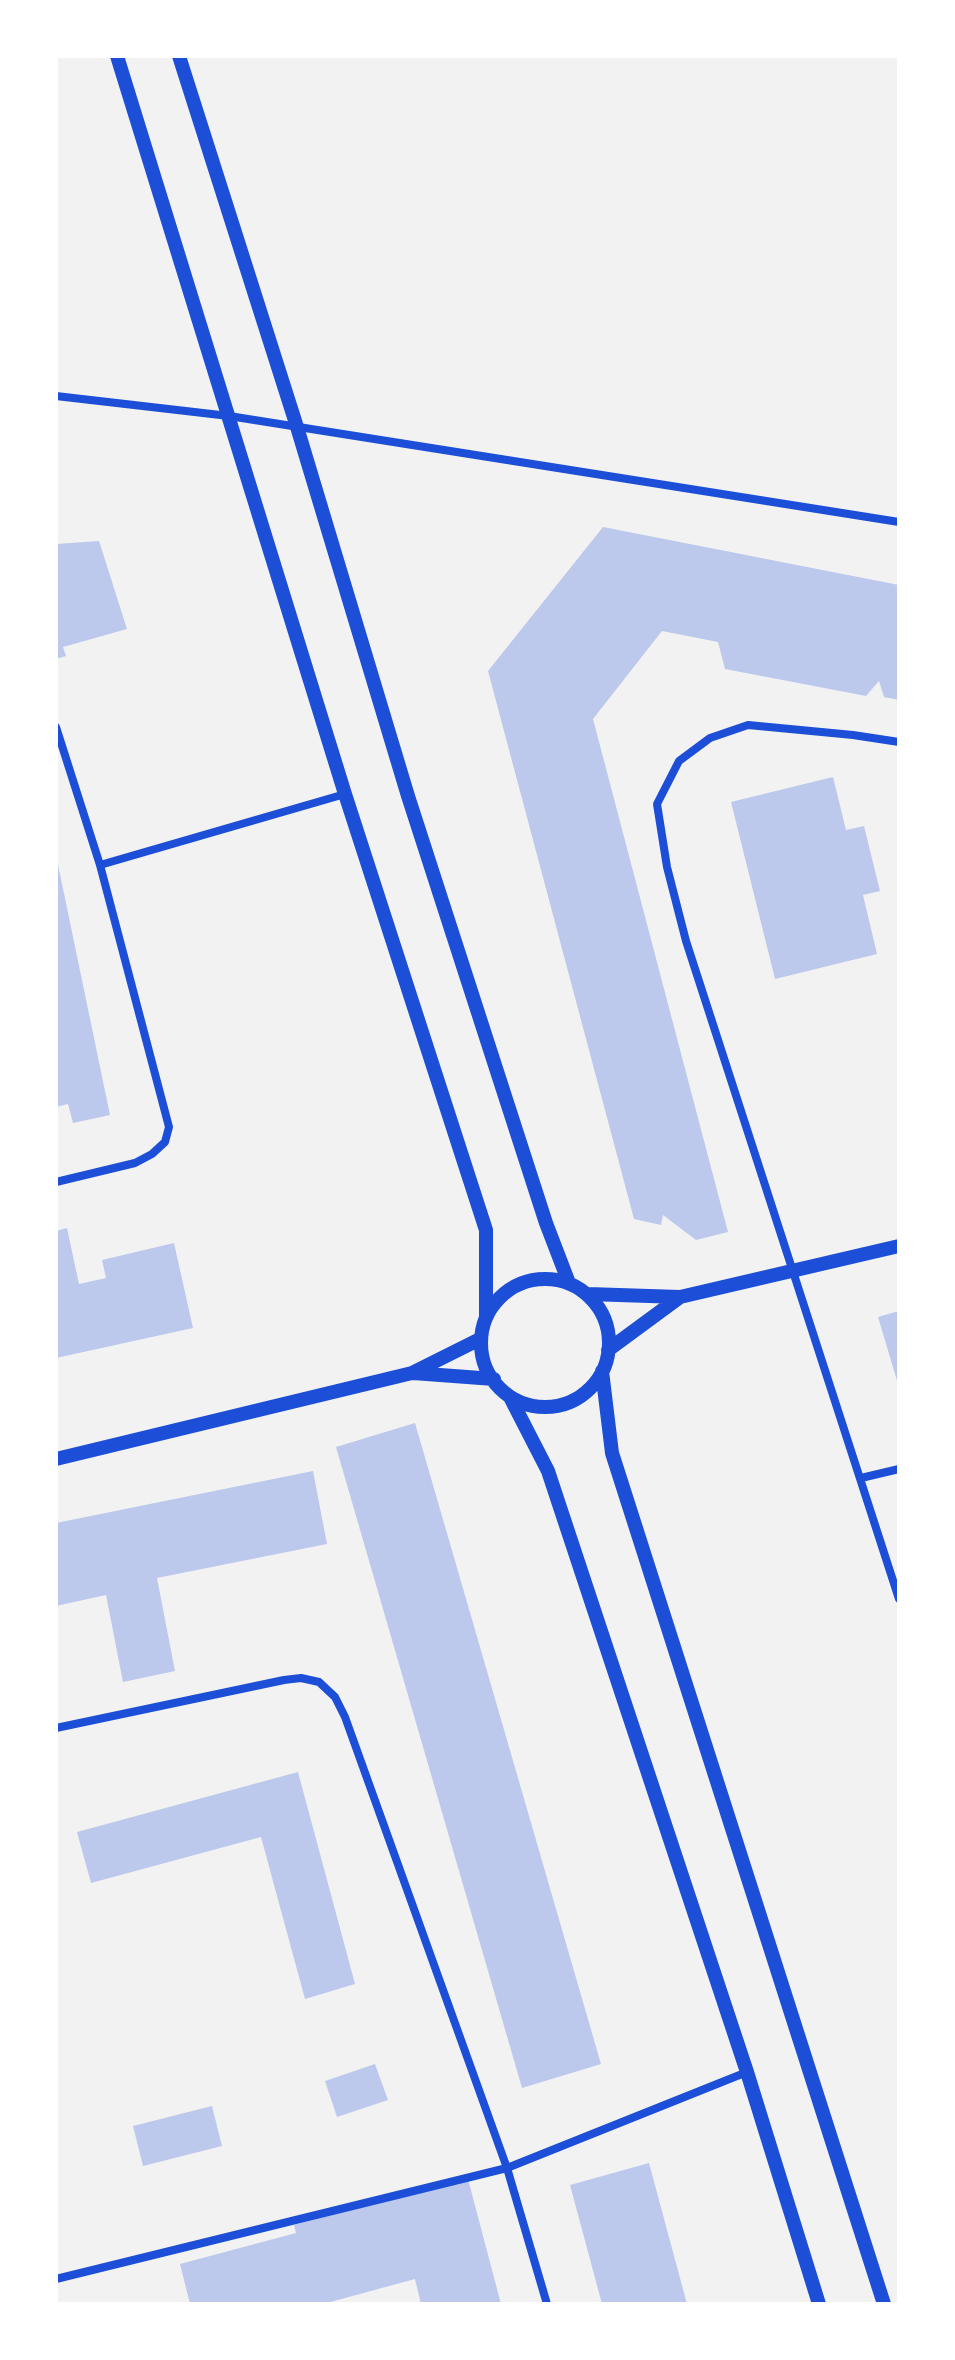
<!DOCTYPE html>
<style>
body{margin:0}
#map{position:relative;width:955px;height:2360px;overflow:hidden;background:#f2f2f2;font-family:"Times New Roman",serif}
canvas{display:block}
.frame{position:absolute;inset:0;border:58px solid #fff;pointer-events:none}
</style>
<div id="map">
<canvas width="955" height="2360"></canvas>
<div class="frame"></div>
</div>
<script>
const context = document.querySelector('canvas').getContext('2d');
context.lineJoin = 'round';
function paint(path, color) { context.fillStyle = color; context.fill(path, 'evenodd'); }
const poly = rows => new Path2D(rows.map(r => 'M' + r).join(''));
function trace(path, color, width, dash) { context.strokeStyle = color; context.lineWidth = width; context.lineCap = dash ? 'butt' : 'round'; context.setLineDash(dash || []); context.stroke(path); }
paint(poly([
 [603,527,899,585,899,700,884,697,879,681,866,696,725,669,718,642,662,631,593,719,728,1232,696,1240,663,1215,661,1225,634,1219,488,671],
 [99,541,127,629,63,647,66,656,56,659,56,544],
 [833,777,846,830,864,826,880,891,863,895,877,954,775,979,731,802],
 [56,855,110,1115,73,1123,68,1104,56,1107],
 [67,1228,79,1284,106,1278,102,1260,174,1243,193,1328,56,1358,56,1231],
 [899,1311,899,1384,898,1384,878,1317],
 [415,1423,601,2064,522,2088,336,1447],
 [313,1471,327,1544,157,1578,175,1671,123,1682,106,1595,56,1606,56,1523],
 [298,1772,355,1984,305,1999,261,1837,91,1883,77,1832],
 [375,2064,388,2100,337,2117,325,2081],
 [212,2106,222,2146,143,2166,133,2126],
 [649,2163,687,2304,602,2304,570,2185],
 [468,2179,501,2304,421,2304,415,2279,323,2304,190,2304,180,2264,296,2233,294,2225]
]), '#bdc9ec');
trace(poly([
 [56,396,229,416,899,522],
 [56,727,100,865,169,1127,165,1142,152,1154,135,1163,56,1182],
 [899,742,853,735,748,725,710,738,679,761,657,804,667,867,686,941,899,1599],
 [100,865,345,794],
 [861,1478,899,1469],
 [56,1728,284,1680,301,1678,319,1682,335,1697,345,1717,507,2168,547,2304],
 [56,2279,507,2168,747,2072]
]), '#1d4ed8', 8);
trace(poly([
 [117,56,345,794,486,1230,486,1317],
 [179,56,297,427,408,796,546,1223,569,1283],
 '481 1343a64 64 0 1 1 128 0a64 64 0 1 1-128 0Z',
 [588,1294,680,1297,899,1246],
 [608,1350,680,1297],
 [602,1371,612,1453,884,2304],
 [413,1373,494,1379],
 [510,1397,548,1471,747,2072,819,2304],
 [56,1459,412,1373,480,1339]
]), '#1d4ed8', 14);
</script>
